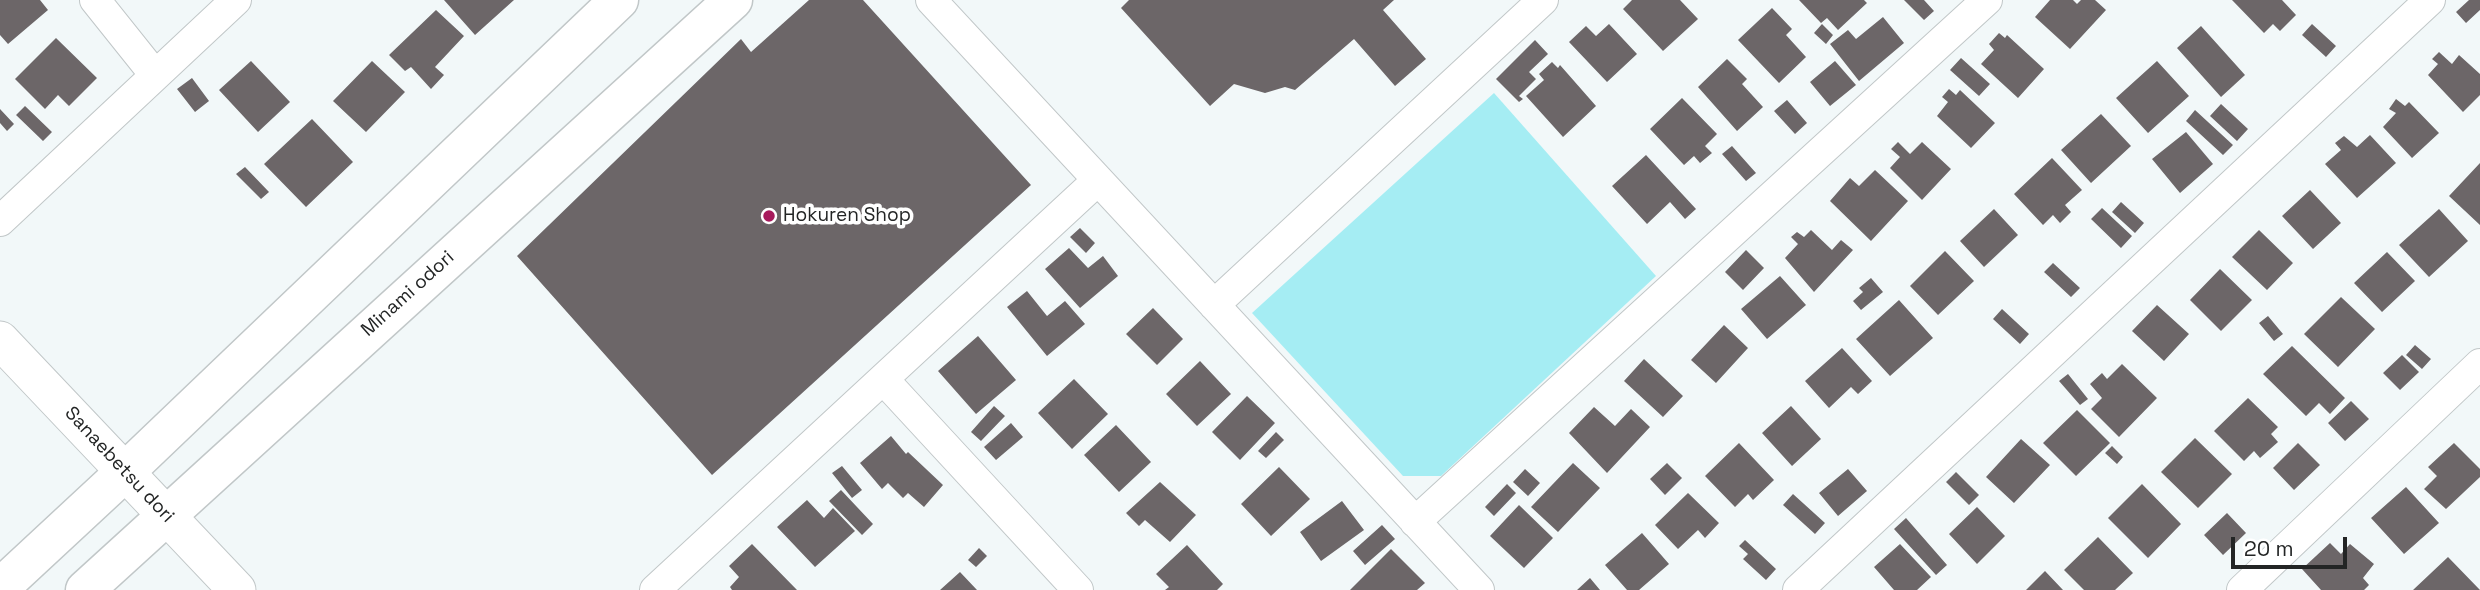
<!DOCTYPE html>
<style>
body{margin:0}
#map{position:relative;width:2480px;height:590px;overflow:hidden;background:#f2f8f9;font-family:"Space Grotesk",sans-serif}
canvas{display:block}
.scale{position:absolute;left:2231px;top:537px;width:116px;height:32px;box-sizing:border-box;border:4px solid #232525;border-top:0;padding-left:9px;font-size:21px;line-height:24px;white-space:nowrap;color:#232525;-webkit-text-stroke:5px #fff;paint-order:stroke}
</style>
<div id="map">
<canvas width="2480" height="590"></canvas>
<div class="scale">20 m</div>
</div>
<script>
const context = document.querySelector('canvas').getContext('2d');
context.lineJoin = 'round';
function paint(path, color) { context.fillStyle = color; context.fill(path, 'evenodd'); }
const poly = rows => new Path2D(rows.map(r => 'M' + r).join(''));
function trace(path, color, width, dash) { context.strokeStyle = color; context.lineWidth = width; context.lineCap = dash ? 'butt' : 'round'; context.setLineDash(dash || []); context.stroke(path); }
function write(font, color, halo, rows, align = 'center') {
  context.font = font + ' "Space Grotesk",sans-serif'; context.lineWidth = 7; context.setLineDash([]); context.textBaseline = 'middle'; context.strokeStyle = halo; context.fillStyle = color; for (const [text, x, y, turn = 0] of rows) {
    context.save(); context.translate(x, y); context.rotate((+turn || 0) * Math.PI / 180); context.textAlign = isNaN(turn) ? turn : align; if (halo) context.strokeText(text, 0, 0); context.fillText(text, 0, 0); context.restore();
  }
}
paint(poly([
 [1494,93,1656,276,1441,476,1403,476,1252,313]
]), '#a5edf3');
paint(poly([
 [0,0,40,0,48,10,8,44,0,35],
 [444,0,514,0,475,35],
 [809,0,863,0,1031,185,712,475,517,256,741,39,751,52],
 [1129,0,1394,0,1383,10,1426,59,1395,86,1354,39,1295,90,1285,87,1265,93,1234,84,1210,106,1121,8],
 [1632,0,1680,0,1698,19,1663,51,1623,9],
 [1799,0,1864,0,1867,3,1838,30,1827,18,1821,23],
 [1904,0,1924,0,1934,11,1924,20],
 [2050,0,2073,0,2077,4,2081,0,2095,0,2106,10,2070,49,2035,17],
 [2232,0,2282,0,2296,15,2280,31,2273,24,2264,33],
 [2469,0,2480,0,2480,10,2466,23,2456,12],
 [1772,8,1792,29,1786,35,1806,57,1779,83,1738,40],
 [436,10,464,36,435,67,444,75,431,89,411,67,405,71,389,55],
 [1883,17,1904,43,1859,81,1830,44,1848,30,1856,39],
 [1609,24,1637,54,1607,82,1569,42,1586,26,1596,36],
 [1822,24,1833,35,1826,44,1814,33],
 [2312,24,2336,46,2326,57,2302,35],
 [2201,26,2245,75,2221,97,2177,48],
 [1999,33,2005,38,2007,35,2044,69,2018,98,1981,64,1994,50,1989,44],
 [56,38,97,78,69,106,58,95,45,109,15,79],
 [1535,40,1548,54,1529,72,1536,79,1519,96,1523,99,1519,102,1496,79],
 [2439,52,2452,64,2459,55,2480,74,2480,95,2463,112,2428,75,2438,64,2432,59],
 [1961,58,1990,84,1979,96,1950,70],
 [1727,59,1747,79,1742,84,1763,107,1737,131,1698,87],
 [251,61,290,102,258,132,219,90],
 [372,61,405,92,366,132,333,101],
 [1835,61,1856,85,1830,106,1810,82],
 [2157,61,2189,96,2148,133,2116,98],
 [1552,62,1558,68,1560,65,1596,106,1563,137,1526,96,1544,80,1539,74],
 [192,78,209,101,195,112,177,89],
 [1949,89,1956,95,1960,90,1995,123,1971,148,1937,116,1948,102,1942,97],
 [1682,98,1717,134,1705,146,1712,153,1700,163,1694,156,1684,165,1650,129],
 [2396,99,2405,106,2409,102,2439,133,2412,158,2383,127,2396,113,2389,109],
 [1787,100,1807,123,1795,134,1774,111],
 [2221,104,2248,129,2237,141,2210,116],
 [25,106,52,132,43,141,16,115],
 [0,109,14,124,7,131,0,123],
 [2195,110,2233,145,2223,155,2186,121],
 [2101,114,2131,146,2091,183,2061,150],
 [312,119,353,162,306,207,264,164],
 [2186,132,2213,164,2180,193,2152,159],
 [2370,135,2396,163,2357,198,2325,164,2341,150,2335,143,2344,136,2357,147],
 [1898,142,1910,154,1922,142,1951,169,1922,200,1890,168,1900,157,1891,149],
 [1732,146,1756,173,1746,181,1722,154],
 [1646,155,1696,209,1685,219,1670,202,1647,224,1612,186],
 [2052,158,2082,190,2065,205,2071,212,2060,223,2053,215,2043,225,2014,194],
 [2480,163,2480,225,2449,196],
 [245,167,269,192,261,199,236,174],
 [1875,170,1908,201,1871,241,1830,201,1850,178,1859,186],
 [2310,190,2341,223,2313,249,2282,216],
 [2121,202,2144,223,2135,233,2112,212],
 [2102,208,2132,236,2121,248,2091,219],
 [1994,209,2018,235,1984,267,1960,241],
 [2439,209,2468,241,2429,277,2399,245],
 [1080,228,1095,243,1086,253,1070,237],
 [1811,230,1832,250,1841,240,1853,250,1814,292,1785,258,1798,244,1791,237,1797,232,1804,237],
 [2259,230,2293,263,2267,290,2232,257],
 [1069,248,1088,268,1103,256,1118,276,1080,308,1045,269],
 [1746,250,1764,268,1743,290,1725,272],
 [1945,251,1974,281,1938,315,1910,286],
 [2387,252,2415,281,2382,312,2354,283],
 [2053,263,2080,288,2071,297,2044,272],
 [2220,269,2252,300,2221,331,2190,300],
 [1780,276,1806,305,1767,339,1741,309],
 [1871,278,1883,292,1861,310,1853,301,1863,292,1859,288],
 [1027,291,1047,316,1065,301,1085,324,1047,356,1007,307],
 [2341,297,2375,329,2338,367,2304,334],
 [1899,300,1933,338,1890,376,1856,339],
 [2157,305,2189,334,2164,361,2132,331],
 [1153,308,1183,339,1157,365,1126,334],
 [2002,309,2029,334,2020,344,1993,319],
 [2268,316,2283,334,2274,341,2259,323],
 [1724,325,1748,348,1716,383,1691,360],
 [978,336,1016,380,976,414,938,371],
 [2415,345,2431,359,2422,369,2406,355],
 [2292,346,2345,398,2330,414,2319,403,2306,416,2263,374],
 [1842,348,1872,381,1858,394,1851,387,1829,408,1805,381],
 [2402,355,2419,372,2400,390,2383,373],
 [1644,359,1683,396,1663,417,1624,381],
 [1200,361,1231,394,1197,426,1166,394],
 [2122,364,2157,398,2119,437,2091,409,2102,398,2090,384,2102,373,2107,379],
 [2068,374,2088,399,2080,405,2059,381],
 [1074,379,1108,414,1072,449,1038,413],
 [1247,396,1275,423,1240,460,1212,432],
 [2248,398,2278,427,2271,434,2278,442,2260,458,2254,451,2244,461,2214,431],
 [2351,401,2369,419,2345,441,2328,423],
 [994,406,1005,416,981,441,971,432],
 [1791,406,1821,439,1792,466,1762,433],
 [1594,407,1615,426,1631,409,1650,427,1607,473,1569,433],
 [2077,410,2110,443,2076,476,2043,443],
 [1011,423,1023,437,996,460,984,447],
 [1116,425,1151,462,1119,492,1084,455],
 [1276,432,1284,440,1266,458,1258,451],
 [891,436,906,454,908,452,943,485,924,507,908,493,903,498,888,483,882,489,860,463],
 [2195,438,2232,474,2198,508,2161,472],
 [2021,439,2050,465,2014,503,1986,477],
 [1739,443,1774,480,1753,500,1748,494,1735,507,1705,476],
 [2298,443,2320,465,2294,490,2273,468],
 [2454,443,2480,469,2480,477,2446,509,2424,489,2437,476,2428,467],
 [2112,446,2123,457,2117,464,2105,453],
 [1573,463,1600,488,1558,532,1531,507],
 [1667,463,1682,478,1665,495,1650,479],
 [842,466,862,490,852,498,832,473],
 [1279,467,1310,499,1271,536,1241,504],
 [1525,469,1540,483,1528,496,1513,482],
 [1848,469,1867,491,1838,516,1819,493],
 [1956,472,1979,495,1969,505,1946,482],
 [1160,482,1196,515,1170,542,1145,520,1139,526,1126,513],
 [1507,484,1516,493,1494,516,1485,507],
 [2142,484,2181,524,2148,558,2108,518],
 [2406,487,2439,523,2404,554,2371,518],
 [841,490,873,524,862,535,829,501],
 [1688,493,1719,523,1705,538,1698,530,1678,549,1655,525],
 [1793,494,1825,523,1815,534,1783,505],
 [807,500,824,518,833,508,855,531,815,567,777,527],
 [1342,501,1364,530,1321,561,1300,532],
 [1519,505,1553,538,1524,568,1490,536],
 [1977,507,2005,536,1977,564,1949,534],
 [2227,513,2246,533,2223,555,2204,535],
 [1906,518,1947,565,1936,575,1894,529],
 [1382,525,1395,539,1365,565,1353,551],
 [1642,533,1669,564,1639,590,1627,590,1605,565],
 [2098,537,2133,573,2115,590,2084,590,2064,570],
 [1745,540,1776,569,1766,580,1743,559,1748,554,1739,546],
 [2330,543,2341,554,2350,544,2374,564,2363,578,2369,585,2364,590,2321,590,2302,569],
 [752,544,797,590,732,590,730,587,739,577,729,566],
 [1900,544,1931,577,1917,590,1894,590,1874,567],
 [1187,545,1223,584,1217,590,1165,590,1169,587,1156,574],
 [979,548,987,556,976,567,968,560],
 [1391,549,1425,583,1417,590,1350,590],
 [2448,557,2480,590,2413,590],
 [2045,571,2063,590,2026,590],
 [960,572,977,590,940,590],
 [1590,578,1600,590,1577,590]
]), '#6c6668');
const minor = poly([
 [95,0,155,75],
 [931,0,1479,590],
 [0,221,236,0],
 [1214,305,1543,0],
 [883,379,1078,590],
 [1415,522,1987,0],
 [655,590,1098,180],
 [1798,590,2430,0],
 [2242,590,2480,364]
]);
const tertiary = poly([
 [0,340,237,590]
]);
const secondary = poly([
 [0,588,126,471,619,0],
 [85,590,733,0]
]);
trace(minor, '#c1c7c8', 32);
trace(tertiary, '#c1c7c8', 39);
trace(secondary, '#c1c7c8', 41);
trace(minor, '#fff', 30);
trace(tertiary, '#fff', 37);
trace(secondary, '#fff', 38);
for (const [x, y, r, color] of [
 [769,216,7,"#a71a5c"]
]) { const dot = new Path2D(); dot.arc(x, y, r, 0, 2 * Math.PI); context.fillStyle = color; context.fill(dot); trace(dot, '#fff', 2.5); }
write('19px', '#232525', '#fff', [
 ["Hokuren Shop",783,216]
], 'left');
write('19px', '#232525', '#fff', [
 ["Minami odori",408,294,-42],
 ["Sanaebetsu dori",119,465,47]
]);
</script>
